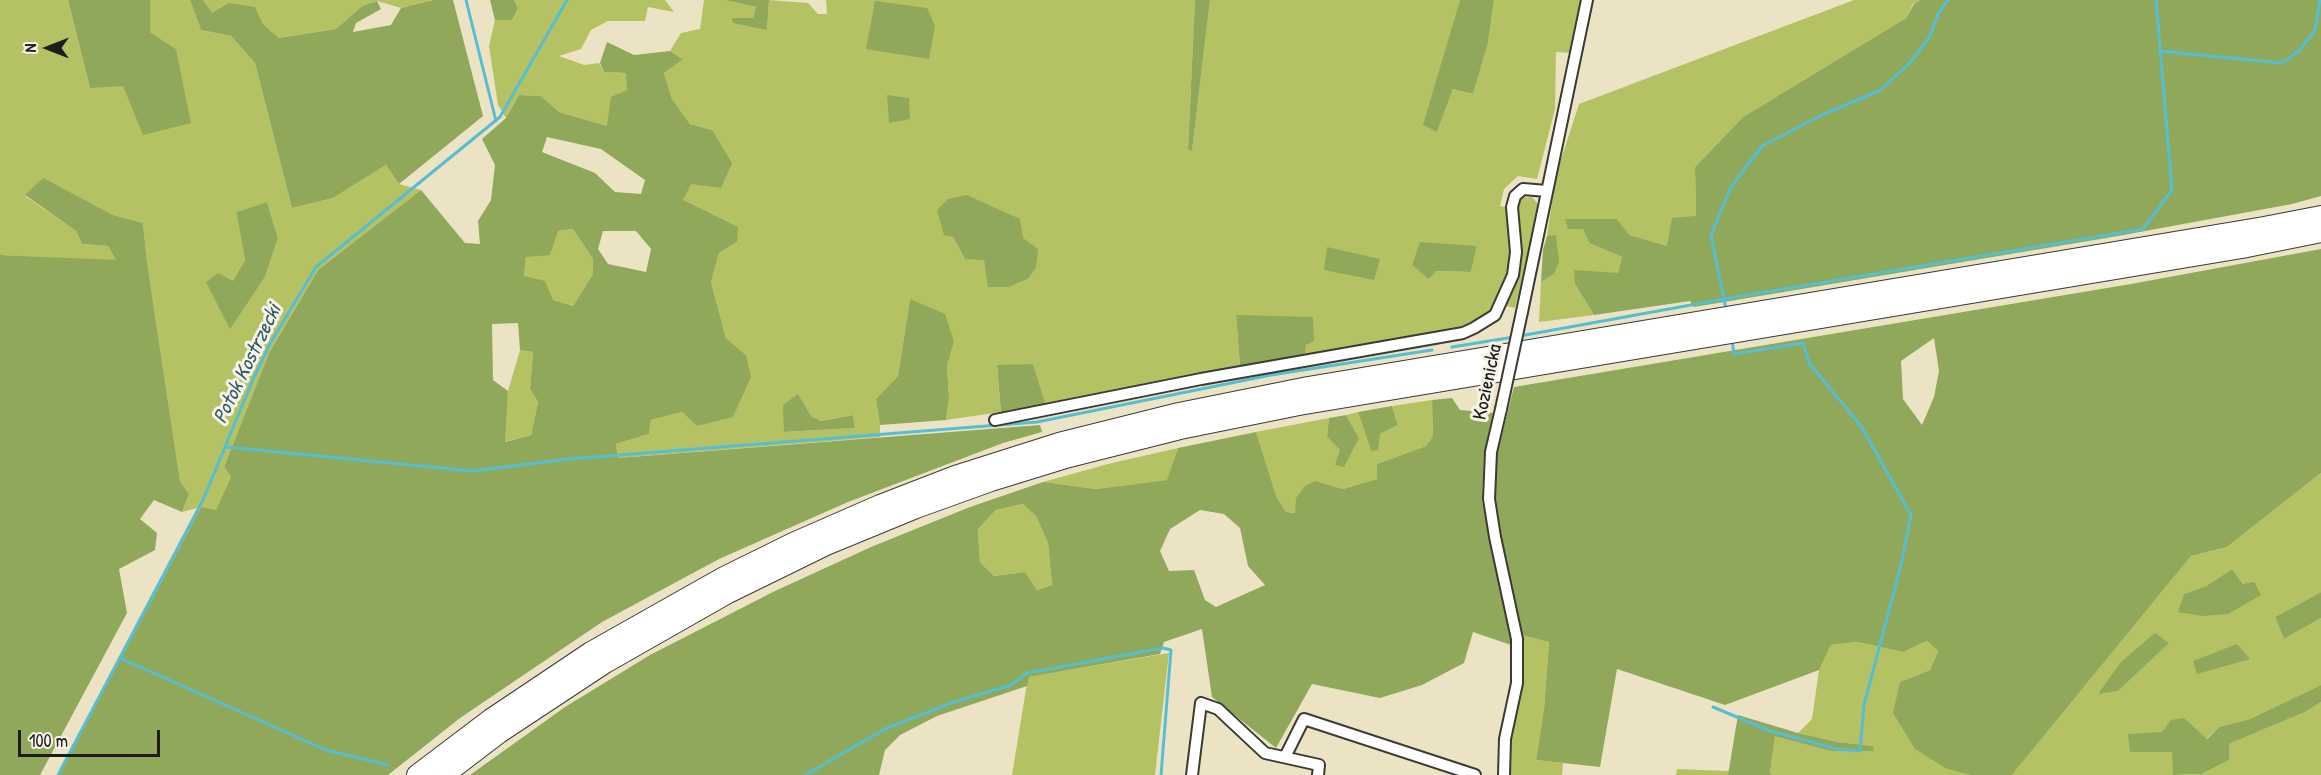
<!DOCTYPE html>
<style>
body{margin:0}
#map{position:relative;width:2321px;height:775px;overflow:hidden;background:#ece3c5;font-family:"Patrick Hand",sans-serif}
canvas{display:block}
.north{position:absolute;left:18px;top:18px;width:60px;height:60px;-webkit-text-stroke:4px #f7f3e8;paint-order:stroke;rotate:270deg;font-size:16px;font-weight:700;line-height:24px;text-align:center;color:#1c1c1c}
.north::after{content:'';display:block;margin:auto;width:21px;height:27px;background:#1c1c1c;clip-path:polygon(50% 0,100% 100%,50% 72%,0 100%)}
.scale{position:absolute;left:18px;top:730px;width:142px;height:27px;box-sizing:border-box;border:3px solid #1c1c1c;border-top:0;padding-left:8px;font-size:18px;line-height:21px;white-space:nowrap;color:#1c1c1c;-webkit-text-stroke:4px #f7f3e8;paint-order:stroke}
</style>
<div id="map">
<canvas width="2321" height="775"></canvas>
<div class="north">N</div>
<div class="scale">100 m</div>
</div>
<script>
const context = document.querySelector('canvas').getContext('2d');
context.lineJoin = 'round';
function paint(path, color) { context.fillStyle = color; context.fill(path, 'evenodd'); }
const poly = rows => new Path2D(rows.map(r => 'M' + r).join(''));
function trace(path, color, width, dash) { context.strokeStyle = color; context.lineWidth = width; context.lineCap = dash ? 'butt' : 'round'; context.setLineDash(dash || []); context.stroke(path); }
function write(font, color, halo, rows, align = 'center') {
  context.font = font + ' "Patrick Hand",sans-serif'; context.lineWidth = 6; context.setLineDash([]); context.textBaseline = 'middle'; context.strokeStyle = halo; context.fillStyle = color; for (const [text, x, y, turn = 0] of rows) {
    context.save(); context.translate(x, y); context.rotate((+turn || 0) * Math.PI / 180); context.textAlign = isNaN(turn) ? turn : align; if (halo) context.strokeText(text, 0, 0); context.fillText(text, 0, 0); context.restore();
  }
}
paint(poly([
 [0,0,68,0,90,88,176,49,150,32,150,0,190,0,201,30,231,36,255,63,292,208,333,198,386,165,399,184,421,190,318,270,269,353,224,467,231,477,216,511,201,507,182,512,189,494,180,481,147,262,143,223,113,215,43,179,25,196,76,231,82,244,108,246,117,261,0,255],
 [267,202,278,238,265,277,229,328,233,282,245,260,236,212],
 [203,0,433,0,401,8,377,1,362,6,336,29,279,38,263,24,255,7,212,14],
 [514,0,665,0,674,12,648,7,645,21,608,21,591,30,581,49,559,56,584,65,599,63,604,72,627,73,627,90,607,126,559,112,541,96,519,95,506,118,498,105,489,46,495,20,512,20,518,8],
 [704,0,725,0,756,7,753,18,733,18,767,30,769,0,808,3,818,14,827,14,826,0,1195,0,1188,149,1192,150,1210,0,1460,0,1424,125,1437,132,1453,89,1473,94,1488,43,1494,0,1581,0,1571,53,1556,52,1555,109,1537,179,1518,176,1504,189,1500,206,1506,207,1511,261,1507,283,1496,306,1484,319,1467,325,1305,355,1306,345,1236,315,1240,366,1107,395,1046,405,1033,364,997,366,1001,412,946,420,949,398,947,366,954,342,910,299,898,376,876,399,880,425,880,437,618,458,616,444,649,434,651,420,682,412,698,426,746,355,726,338,711,282,719,253,737,242,683,200,712,130,690,124,672,99,664,73,682,58,670,51,681,33,700,29],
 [953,237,1028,279,1009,287,989,287,984,259,965,259],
 [1477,246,1471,272,1435,271],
 [798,395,811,416,821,421,853,415,855,428,784,432],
 [1854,0,1920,0,1913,4,1906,18,1743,117,1695,167,1696,217,1667,246,1630,235,1617,219,1583,229,1589,243,1622,257,1618,273,1575,284,1594,315,1539,322,1541,282,1554,274,1556,236,1547,236,1556,175,1579,104],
 [1532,197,1537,203,1537,216,1515,308,1506,306,1514,284,1513,208,1519,198],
 [573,229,593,259,593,274,573,306,553,300,524,276,526,256,558,231],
 [520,350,533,352,530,389,538,402,531,435,504,442,508,391],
 [1432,400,1433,436,1426,446,1377,464,1377,479,1343,489,1316,481,1295,513,1286,512,1277,498,1256,432,1329,418,1327,436,1359,438,1346,415,1358,412,1371,451,1380,434,1398,425,1392,406],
 [1178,448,1168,480,1096,489,1043,482,1108,464],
 [2321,473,2321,592,2275,617,2284,639,2321,618,2321,685,2250,719,2219,727,2206,739,2162,732,2130,752,2173,752,2173,775,2012,775,2191,556,2227,547],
 [2232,569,2243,584,2184,594,2206,586],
 [2168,643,2118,691,2098,693],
 [1024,504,1036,516,1048,543,1052,585,1037,590,1025,572,994,576,980,562,978,529,996,510],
 [1521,635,1549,642,1544,709,1536,760,1563,763,1562,775,1509,775,1511,739,1519,705,1522,662],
 [1927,641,1938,651,1930,670,1900,682,1947,769,1970,775,1772,775,1770,773,1775,735,1831,751,1873,746,1838,742,1798,733,1812,719,1819,670,1831,645,1857,642,1903,652],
 [1169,653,1155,775,1012,775,1028,677],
 [2321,702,2321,775,2180,775,2202,774,2229,760,2229,744,2305,712],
 [1677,769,1729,771,1728,775,1676,775]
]), '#b5c263');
paint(poly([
 [68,0,150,0,150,32,176,49,191,123,143,135,123,86,90,88],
 [190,0,203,0,212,13,229,3,255,7,263,24,279,38,336,29,362,6,377,1,381,9,356,23,353,32,391,25,401,8,433,0,453,0,483,116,399,184,386,165,333,198,292,208,255,63,231,36,201,30],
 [490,0,514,0,518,8,512,20,495,20],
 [725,0,769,0,767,30,733,23,732,18,753,18,756,7],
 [1195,0,1210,0,1192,151,1188,149],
 [1460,0,1494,0,1488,43,1473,94,1453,89,1437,132,1423,125],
 [1920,0,2321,0,2321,196,2292,204,2118,236,1694,307,1690,301,1594,315,1575,284,1574,270,1618,273,1622,257,1589,243,1583,229,1568,229,1565,219,1617,219,1630,235,1667,246,1672,218,1696,216,1695,167,1743,117,1906,18,1914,4],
 [875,1,927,8,935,26,929,59,866,49],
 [607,42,634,55,670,51,683,59,664,73,672,99,690,124,712,130,732,163,721,188,691,184,683,200,738,227,737,242,719,253,711,282,726,338,746,355,751,377,733,417,697,426,682,412,651,420,649,434,616,444,618,458,1040,425,1042,432,1003,443,848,502,719,559,602,622,460,718,388,775,59,775,201,507,216,510,231,477,224,467,269,353,318,270,421,190,465,243,480,244,478,221,491,200,495,165,482,139,506,118,519,95,541,96,559,112,607,126,611,97,627,90,626,73,604,72,600,63],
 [547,137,601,149,645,180,641,194,615,192,595,173,542,152],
 [573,229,593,259,593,274,573,306,553,300,545,281,524,276,526,257,550,255,558,231],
 [603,231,636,231,651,249,646,272,608,264,598,249],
 [492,324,518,323,520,350,533,352,530,389,538,402,531,435,505,442,508,391,493,380],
 [887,95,909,98,910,119,889,123],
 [43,178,113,215,143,223,147,262,180,481,189,494,182,512,154,500,140,519,157,533,155,550,119,569,127,613,40,775,0,775,0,255,116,260,108,246,82,244,76,231,25,195],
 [967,195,1020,219,1023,238,1038,249,1036,267,1028,279,1009,287,988,287,984,260,965,259,953,237,944,235,937,210,948,199],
 [267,202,278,238,265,277,230,329,206,282,218,273,233,281,245,260,236,212],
 [1556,235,1559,262,1554,274,1541,282,1543,250,1547,236],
 [1420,242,1477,246,1471,272,1436,271,1429,279,1412,265],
 [1327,247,1380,259,1374,280,1324,270],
 [2321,249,2321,473,2227,547,2191,556,2012,775,1970,775,1947,769,1915,749,1893,713,1900,682,1930,670,1938,651,1927,641,1903,652,1857,642,1831,645,1819,670,1725,705,1617,669,1600,767,1536,760,1544,709,1549,642,1521,635,1498,528,1494,489,1497,454,1514,387,2131,284],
 [1934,338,1939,371,1934,397,1922,425,1903,399,1901,361],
 [910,299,945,314,954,342,947,366,949,398,946,420,880,425,876,399,898,376],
 [1236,315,1313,317,1314,341,1306,345,1305,355,1240,366],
 [1033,364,1046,405,1001,412,997,365],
 [798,394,811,416,821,421,853,415,855,428,784,432,783,405],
 [1452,398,1460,410,1493,413,1484,456,1482,501,1507,617,1511,645,1473,632,1464,663,1422,685,1380,698,1312,684,1276,748,1212,697,1202,629,1164,642,1160,654,1029,677,1027,686,937,716,900,735,885,750,879,775,470,775,565,707,650,655,775,591,871,547,970,507,1043,482,1096,489,1167,480,1178,448,1256,432,1277,498,1286,512,1295,513,1296,498,1305,486,1316,481,1343,489,1377,479,1377,464,1426,446,1433,436,1432,400],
 [1023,504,1036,516,1048,543,1052,585,1037,590,1025,572,994,576,980,562,978,529,996,510],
 [1200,510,1224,514,1240,528,1248,566,1265,585,1216,607,1205,600,1194,570,1169,571,1160,551,1170,529],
 [1392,406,1398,425,1380,434,1378,450,1371,451,1358,412],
 [1346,415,1359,438,1344,467,1335,465,1340,450,1327,436,1329,418],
 [2232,569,2243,584,2254,582,2261,595,2228,614,2203,616,2178,612,2184,594,2206,586],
 [2321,592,2321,618,2284,639,2275,617],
 [2155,633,2169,643,2118,691,2098,694,2121,662],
 [2237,644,2250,659,2197,674,2193,661],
 [2321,685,2321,702,2305,712,2229,744,2229,760,2202,774,2173,775,2172,752,2130,752,2128,734,2162,732,2171,720,2184,718,2207,739,2219,727,2250,719],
 [1738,715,1798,733,1838,742,1873,746,1874,751,1831,751,1775,736,1770,773,1772,775,1728,775]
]), '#90a859');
trace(poly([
 [466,0,496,121],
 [2160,51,2282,63,2299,51,2315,30,2320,0],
 [1726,309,1711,235,1730,189,1745,168,1762,146,1824,114,1879,91,1909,64,1929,38,1939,12,1948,0],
 [1520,336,1724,299,2143,229,2172,190,2156,0],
 [1452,347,1514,337],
 [226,447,473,471,569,459,1037,422,1271,375,1432,350],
 [120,658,326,750,388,765],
 [1713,707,1770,731,1837,749,1860,751,1864,705,1901,565,1911,515,1861,426,1809,363,1803,343,1734,354,1732,340],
 [58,775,203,500,254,377,271,342,316,267,500,117,567,0],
 [805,775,885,729,951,703,1011,685,1027,673,1163,648,1171,650,1161,775]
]), '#56bed2', 3);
const street = poly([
 [1522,312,1587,0],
 [1501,409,1491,452,1489,499,1495,537,1517,639,1517,683,1505,739,1504,775],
 [995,420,1201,379,1463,333,1474,328,1495,315,1513,275,1516,252,1512,207,1515,196,1523,189,1547,191],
 [1285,757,1304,719,1475,775],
 [1192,775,1201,703,1218,709,1265,753,1319,765,1318,775]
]);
const highway = poly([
 [417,775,491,719,591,652,724,577,793,543,880,505,955,476,1059,443,1179,413,1308,387,2264,227,2321,216],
 [444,775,499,733,605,663,728,593,826,545,916,508,991,481,1069,457,1180,429,1299,405,2242,248,2321,232]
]);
trace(street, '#3b3a35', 14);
trace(highway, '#3b3a35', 22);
trace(street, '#fff', 10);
trace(highway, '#fff', 20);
const streetBridge = poly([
 [1501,409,1522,312]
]);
trace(streetBridge, '#3b3a35', 14, []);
trace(streetBridge, '#fff', 10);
write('20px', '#1c1c1c', '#f7f3e8', [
 ["Kozienicka",1488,382,-78]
]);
write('italic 21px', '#335d65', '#f7f3e8', [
 ["Potok Kostrzecki",248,364,-64]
]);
</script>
